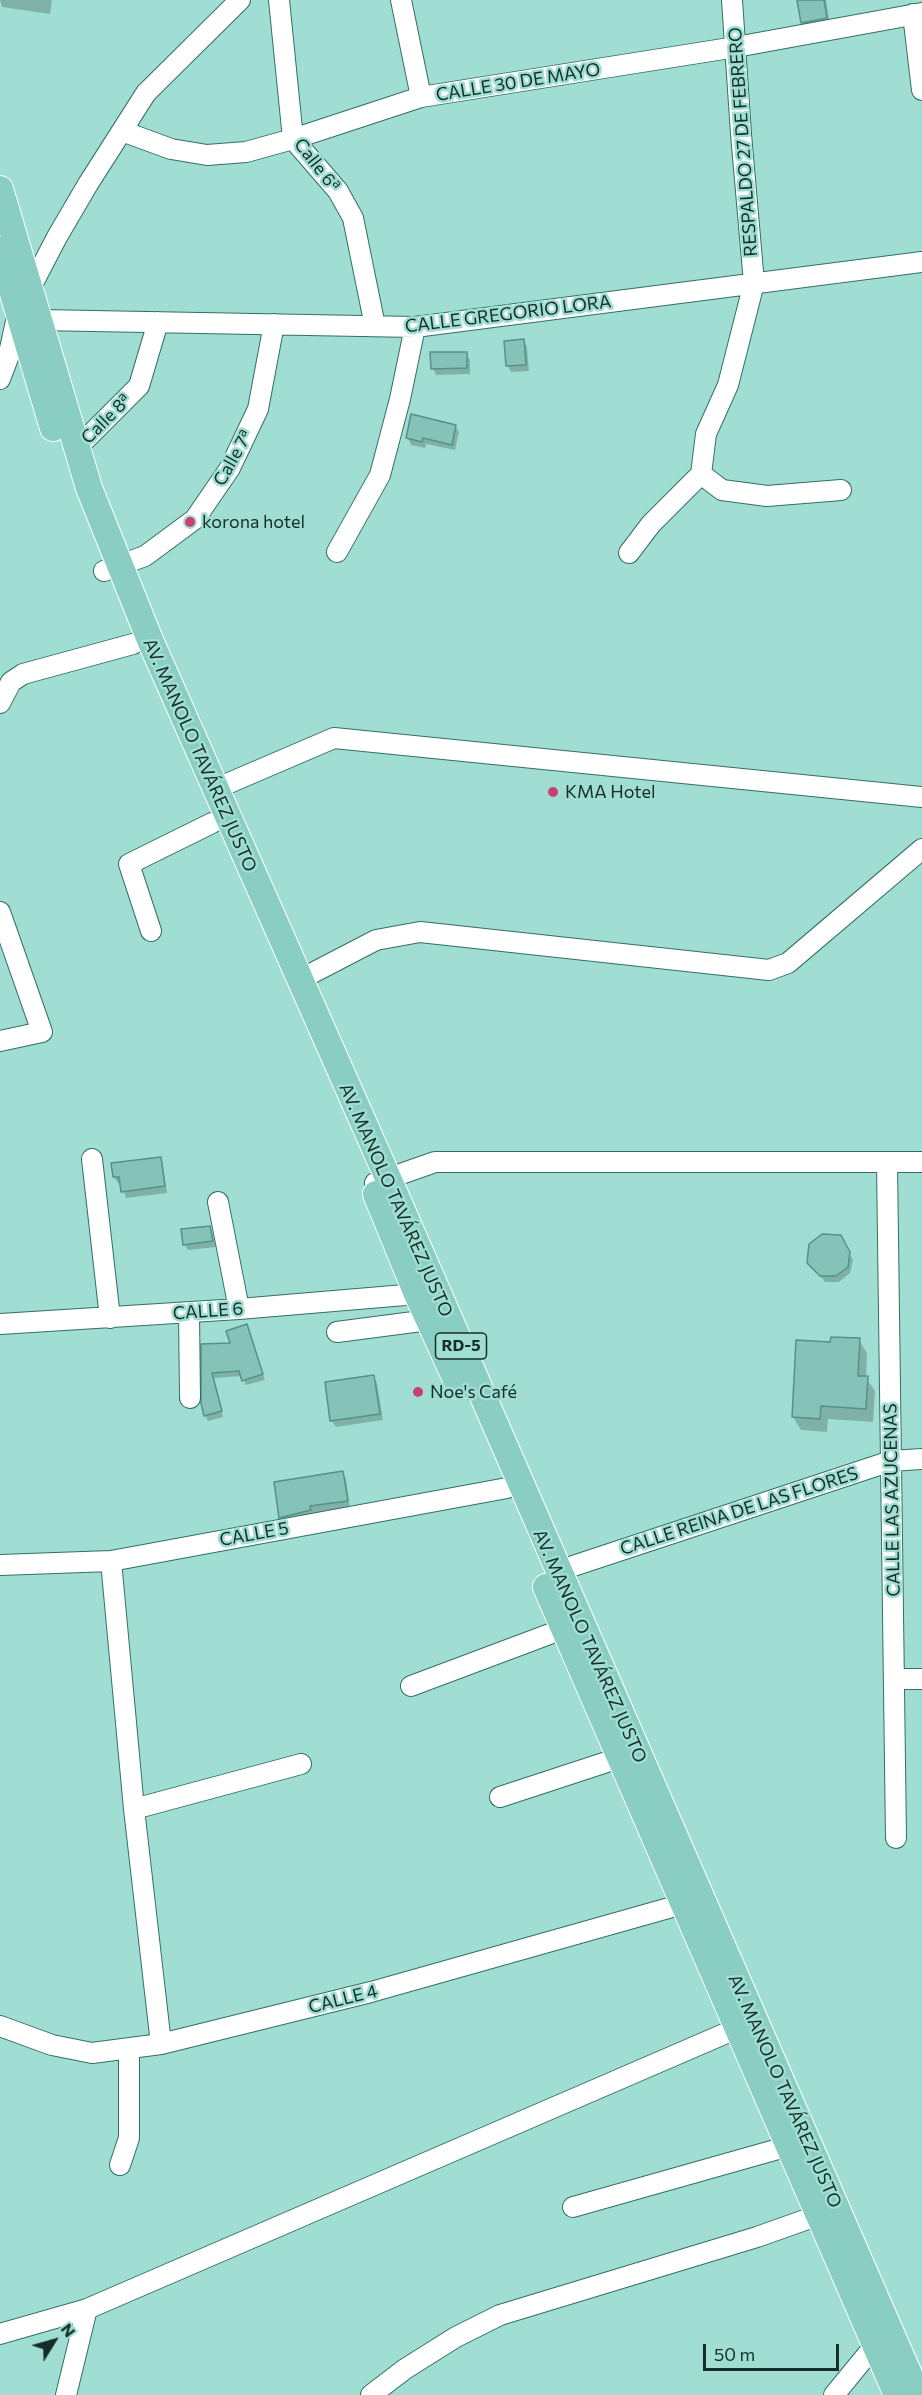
<!DOCTYPE html>
<meta charset="utf-8">
<style>
body{margin:0}
#map{position:relative;width:922px;height:2395px;overflow:hidden;background:#a0ded3;font-family:Commissioner,sans-serif}
canvas{display:block}
.north{position:absolute;left:24px;top:2311px;width:60px;height:60px;-webkit-text-stroke:4px #a0ded3;paint-order:stroke;rotate:53deg;font-size:16px;font-weight:700;line-height:24px;text-align:center;color:#152e2a}
.north::after{content:'';display:block;margin:auto;width:21px;height:27px;background:#152e2a;clip-path:polygon(50% 0,100% 100%,50% 72%,0 100%)}
.scale{position:absolute;left:703px;top:2344px;width:136px;height:27px;box-sizing:border-box;border:3px solid #152e2a;border-top:0;padding-left:8px;font-size:18px;line-height:21px;white-space:nowrap;color:#152e2a;-webkit-text-stroke:4px #a0ded3;paint-order:stroke}
</style>
<div id="map">
<canvas width="922" height="2395"></canvas>
<div class="north">N</div>
<div class="scale">50 m</div>
</div>
<script>
const context = document.querySelector('canvas').getContext('2d');
context.lineJoin = 'round';
function paint(path, color) { context.fillStyle = color; context.fill(path, 'evenodd'); }
const poly = rows => new Path2D(rows.map(r => 'M' + r).join(''));
function trace(path, color, width, dash) { context.strokeStyle = color; context.lineWidth = width; context.lineCap = dash ? 'butt' : 'round'; context.setLineDash(dash || []); context.stroke(path); }
function write(font, color, halo, rows, align = 'center') {
  context.font = font + ' Commissioner,sans-serif'; context.lineWidth = 5; context.setLineDash([]); context.textBaseline = 'middle'; context.strokeStyle = halo; context.fillStyle = color; for (const [text, x, y, turn = 0] of rows) {
    context.save(); context.translate(x, y); context.rotate((+turn || 0) * Math.PI / 180); context.textAlign = isNaN(turn) ? turn : align; if (halo) context.strokeText(text, 0, 0); context.fillText(text, 0, 0); context.restore();
  }
}
paint(poly([
 [0,0,52,0,50,14,2,7],
 [799,0,826,0,830,24,806,29,802,22],
 [524,341,527,347,529,371,511,372,508,366,506,342],
 [466,353,470,360,470,374,436,375,433,368],
 [455,426,459,432,455,450,426,444,425,448,411,445,408,438],
 [160,1158,163,1165,167,1193,126,1198,121,1183,118,1183,114,1177],
 [210,1227,216,1247,188,1250,184,1244],
 [840,1237,853,1260,850,1273,839,1282,825,1282,809,1262],
 [249,1331,265,1380,246,1385,242,1376,214,1378,223,1417,208,1421,205,1415,203,1345,232,1344],
 [859,1340,867,1353,866,1378,875,1391,873,1422,828,1419,827,1432,801,1430,793,1417,832,1344],
 [373,1376,377,1383,383,1420,336,1427,332,1421],
 [343,1473,346,1479,350,1508,313,1513,313,1516,284,1524,280,1517]
]), '#0003');
const building = poly([
 [797,0,824,0,827,18,801,23,797,0],
 [524,339,526,365,506,366,504,341,524,339],
 [430,352,467,352,467,368,431,369,430,352],
 [411,414,456,425,452,445,423,438,422,442,406,438,411,414],
 [161,1157,165,1186,121,1192,119,1177,113,1177,111,1163,161,1157],
 [210,1226,213,1241,183,1245,181,1229,210,1226],
 [822,1234,841,1235,850,1252,848,1267,836,1276,820,1276,807,1263,809,1244,822,1234],
 [247,1324,263,1374,242,1381,239,1371,212,1373,222,1411,204,1416,201,1403,201,1344,230,1343,226,1331,247,1324],
 [831,1337,860,1338,858,1376,868,1376,866,1409,821,1406,820,1419,792,1417,796,1340,830,1342,831,1337],
 [374,1375,380,1414,330,1421,325,1382,374,1375],
 [343,1471,348,1501,310,1506,311,1510,279,1518,274,1482,343,1471]
]);
paint(building, '#85c2b7');
trace(building, '#549187', 1.5);
const minor = poly([
 [279,0,293,139,338,191,353,218,375,326],
 [401,0,421,97],
 [732,0,741,134,754,283,728,385,706,434,701,474,722,490,767,496,841,490],
 [913,14,922,90],
 [122,131,171,149,207,155,246,152,293,139,421,97,736,47,922,13],
 [26,323,39,320,415,327,922,262],
 [0,379,8,358,18,312,57,237,88,184,146,93,240,0],
 [77,448,139,386,158,322],
 [337,552,380,475,400,399,415,327],
 [629,553,651,524,701,474],
 [104,571,145,556,195,519,230,468,258,409,274,324],
 [0,703,11,682,23,674,133,644],
 [215,789,334,738,922,797],
 [0,912,42,1032,0,1041],
 [151,931,129,864,212,823],
 [299,980,376,940,420,932,769,970,788,963,922,849],
 [92,1159,110,1318],
 [887,1163,896,1838],
 [375,1183,435,1162,922,1162],
 [218,1202,239,1309],
 [189,1313,190,1398],
 [0,1324,239,1309,417,1294],
 [337,1332,429,1320],
 [111,1561,134,1809,161,2044],
 [0,1565,111,1561,507,1488],
 [558,1571,891,1461,922,1459],
 [894,1679,922,1679],
 [411,1686,563,1629],
 [500,1797,619,1758],
 [134,1809,301,1764],
 [0,2026,52,2045,92,2053,161,2044,371,1992,683,1904],
 [120,2165,129,2138,129,2049],
 [573,2207,789,2146],
 [0,2334,87,2309,738,2028],
 [66,2395,87,2309],
 [371,2395,405,2369,456,2337,500,2315,757,2237,819,2215],
 [834,2395,875,2345]
]);
const major = poly([
 [0,189,89,488,150,640,388,1178,918,2395],
 [0,250,53,428],
 [376,1194,417,1294,459,1386],
 [546,1587,897,2395]
]);
trace(minor, '#326f66', 22);
trace(major, '#fff', 28);
trace(minor, '#fff', 20);
trace(major, '#89cdc3', 26);
for (const [x, y, r, color] of [
 [190,522,6,"#cb4074"],
 [553,792,6,"#cb4074"],
 [418,1392,6,"#cb4074"]
]) { const dot = new Path2D(); dot.arc(x, y, r, 0, 2 * Math.PI); context.fillStyle = color; context.fill(dot); trace(dot, '#a0ded3', 2); }
for (const [x, y, w] of [
 [461,1346,51]
]) { const box = new Path2D(); box.roundRect(x - w / 2, y - 13, w, 26, 4.5); context.fillStyle = '#a0ded3'; context.fill(box); trace(box, '#152e2a', 1.5); }
write('bold 16px', '#152e2a', null, [
 ["RD-5",461,1346]
]);
write('18px', '#152e2a', '#a0ded3', [
 ["CALLE 30 DE MAYO",518,82,-9],
 ["RESPALDO 27 DE FEBRERO",743,142,-94],
 ["Calle 6ª",317,165,52],
 ["CALLE GREGORIO LORA",508,314,-7],
 ["Calle 8ª",106,419,-45],
 ["Calle 7ª",233,458,-61],
 ["AV. MANOLO TAVÁREZ JUSTO",200,755,66],
 ["AV. MANOLO TAVÁREZ JUSTO",396,1200,66],
 ["CALLE 6",208,1311,-4],
 ["CALLE LAS AZUCENAS",892,1500,-91],
 ["CALLE REINA DE LAS FLORES",739,1511,-18],
 ["CALLE 5",254,1534,-10],
 ["AV. MANOLO TAVÁREZ JUSTO",590,1646,66],
 ["CALLE 4",343,1999,-14],
 ["AV. MANOLO TAVÁREZ JUSTO",785,2091,66]
]);
write('18px', '#152e2a', '#a0ded3', [
 ["korona hotel",202,522],
 ["KMA Hotel",565,792],
 ["Noe's Café",430,1392]
], 'left');
</script>
